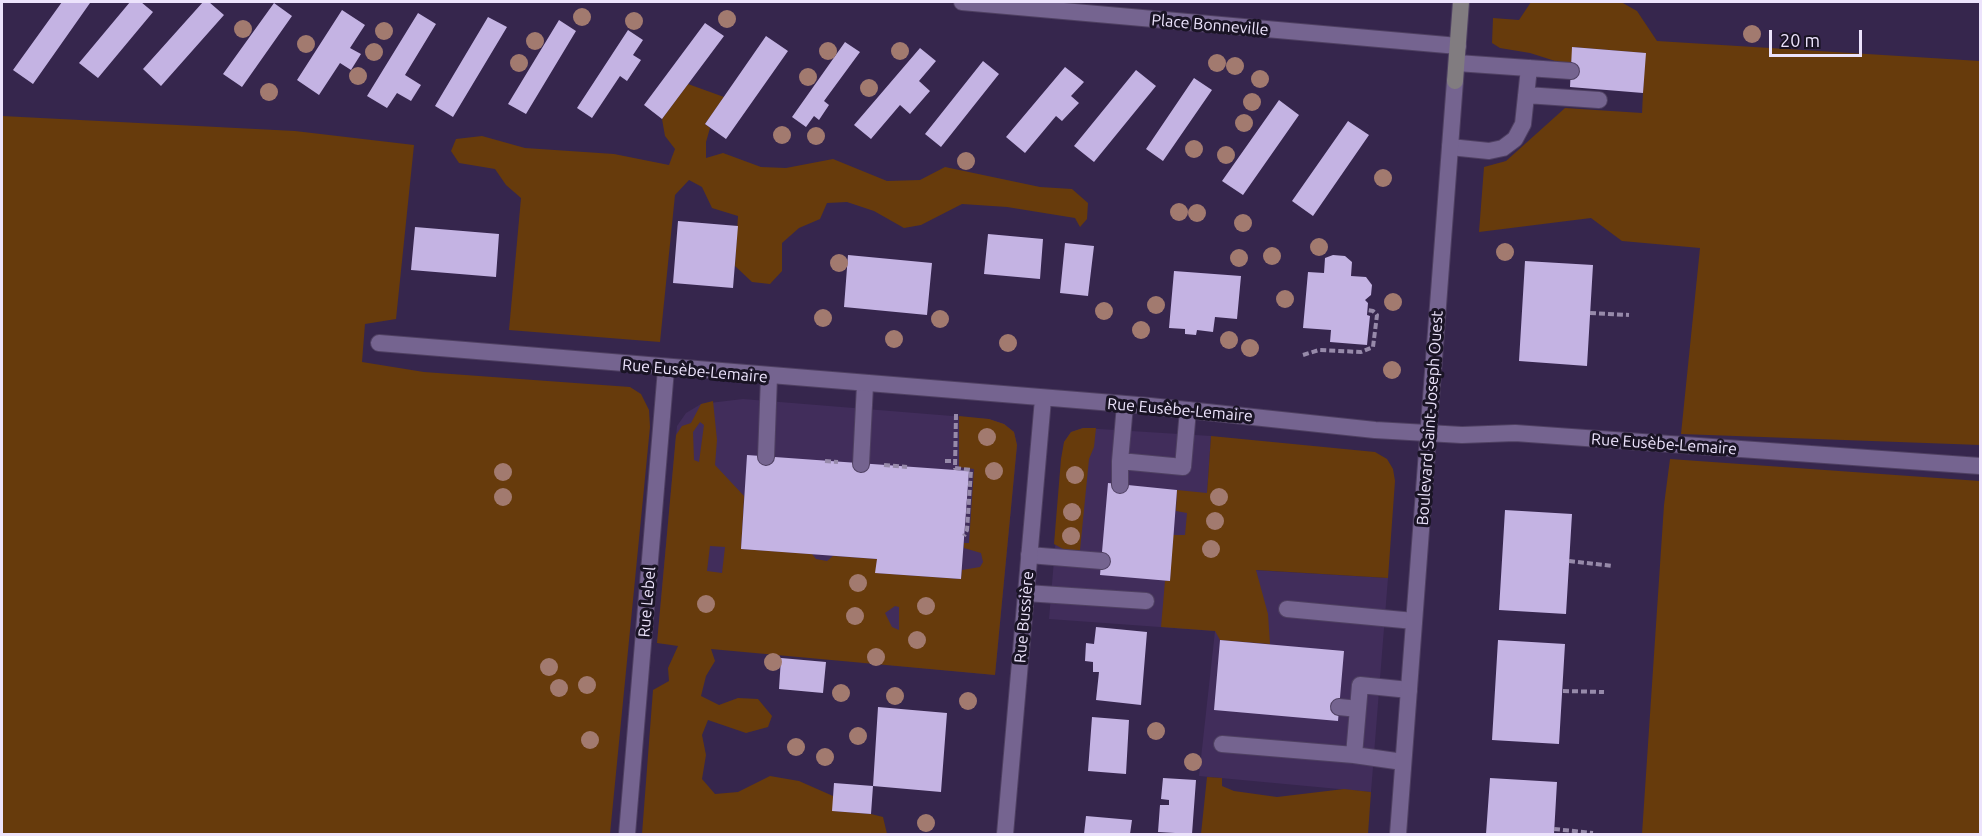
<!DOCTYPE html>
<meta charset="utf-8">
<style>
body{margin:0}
#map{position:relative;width:1982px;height:836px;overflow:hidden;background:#36264d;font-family:Ubuntu,sans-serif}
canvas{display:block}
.frame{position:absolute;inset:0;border:3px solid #ece3fc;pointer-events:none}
.scale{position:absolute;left:1769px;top:30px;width:93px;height:27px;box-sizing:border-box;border:3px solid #ece3fc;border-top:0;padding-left:8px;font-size:18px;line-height:21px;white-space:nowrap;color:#ece3fc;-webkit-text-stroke:4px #1a1425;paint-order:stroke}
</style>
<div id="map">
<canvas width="1982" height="836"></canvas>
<div class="frame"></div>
<div class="scale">20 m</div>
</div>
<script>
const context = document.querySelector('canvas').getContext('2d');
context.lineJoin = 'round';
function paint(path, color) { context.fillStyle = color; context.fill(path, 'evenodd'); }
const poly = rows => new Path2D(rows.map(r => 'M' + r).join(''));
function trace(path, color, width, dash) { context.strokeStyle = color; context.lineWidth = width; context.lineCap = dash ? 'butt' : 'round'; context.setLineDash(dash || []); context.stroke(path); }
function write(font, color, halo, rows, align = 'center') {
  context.font = font + ' Ubuntu,sans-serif'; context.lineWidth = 6; context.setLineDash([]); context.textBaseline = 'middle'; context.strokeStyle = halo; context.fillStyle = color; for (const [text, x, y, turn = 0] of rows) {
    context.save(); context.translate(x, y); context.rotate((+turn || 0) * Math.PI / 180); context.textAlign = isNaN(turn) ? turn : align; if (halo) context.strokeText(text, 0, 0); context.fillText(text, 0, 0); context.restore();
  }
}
paint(poly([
 [743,399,989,419,1004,424,1014,432,1017,445,995,675,657,643,677,426,686,413,701,404],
 [1083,428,1211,436,1202,567,1388,578,1371,792,1199,776,1215,631,1049,619,1064,442,1071,432]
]), '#412d5b');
paint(poly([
 [1531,2,1621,2,1637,11,1657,41,1980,61,1980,445,1681,434,1700,248,1622,241,1591,218,1479,232,1484,167,1506,161,1565,108,1642,113,1645,53,1573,47,1571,66,1530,53,1500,48,1492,43,1493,18,1519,20],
 [688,84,724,97,705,124,710,128,706,142,706,158,723,153,761,167,786,168,833,159,887,181,920,180,945,167,1040,187,1072,189,1088,203,1087,219,1080,227,1075,218,1007,207,962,204,921,225,904,228,874,211,847,202,827,203,820,219,799,228,782,243,782,271,770,284,752,282,735,266,738,216,712,208,702,187,689,180,675,195,660,342,509,330,521,198,506,185,495,169,459,163,451,151,456,139,482,136,525,148,614,154,669,165,675,149,665,136,662,119],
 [2,116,295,131,414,145,396,319,365,324,362,362,424,372,630,387,641,394,649,410,650,427,610,834,2,834],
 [713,401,717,440,715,465,744,496,741,549,812,554,816,559,827,561,833,556,877,559,876,573,961,579,962,570,980,567,983,562,981,553,964,548,964,543,969,543,974,469,959,467,959,416,989,419,1004,424,1014,432,1017,445,995,675,711,649,715,661,706,676,701,696,719,705,738,698,758,699,772,716,768,727,746,733,708,720,702,735,706,755,702,779,715,794,738,792,770,776,799,781,833,796,833,811,871,814,883,817,887,834,642,834,653,690,669,681,668,668,678,646,657,643,676,435,682,426,691,423,701,404],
 [700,422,704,425,699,462,694,460,693,432],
 [710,546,725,547,722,573,707,571],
 [895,606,899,607,899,630,892,627,885,613],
 [1083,428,1096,428,1094,447,1089,459,1080,550,1065,550,1054,544,1061,459,1064,442,1071,432],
 [1211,436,1375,452,1387,459,1393,469,1395,481,1388,578,1256,570,1268,614,1270,644,1220,640,1215,631,1161,627,1165,581,1170,581,1173,535,1185,535,1187,513,1176,511,1177,490,1207,493],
 [1670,459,1980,481,1980,834,1642,834,1664,505],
 [1207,777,1222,778,1222,786,1234,791,1277,797,1344,789,1371,792,1368,834,1201,834]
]), '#673b0c');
paint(poly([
 [62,2,90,3,33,84,13,70],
 [130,2,141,2,153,12,98,78,79,63],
 [203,2,209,2,224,15,161,86,143,69],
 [274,3,292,16,242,87,223,74],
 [342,10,365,25,350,48,361,54,351,70,340,63,319,95,297,80],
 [418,13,436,24,405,75,421,85,411,101,397,93,387,108,367,96],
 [488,17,507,27,453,117,435,106],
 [559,20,576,31,526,114,508,104],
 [705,23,724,36,662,119,644,105],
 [628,30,643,40,633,55,641,60,627,81,620,76,592,118,577,108],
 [766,36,788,51,726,139,705,124],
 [845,42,860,52,824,101,829,105,819,120,814,116,806,127,792,117],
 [1572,47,1646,53,1643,93,1570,87],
 [920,48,936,61,919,81,930,91,910,114,900,105,871,139,854,125],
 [983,61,999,74,941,147,925,134],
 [1065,67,1084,82,1071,96,1079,103,1062,121,1056,116,1025,153,1006,137],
 [1136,70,1156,86,1094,162,1074,146],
 [1194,78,1212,90,1163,161,1146,149],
 [1279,100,1299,115,1243,195,1222,181],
 [1348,121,1369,135,1313,216,1292,201],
 [678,221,738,226,733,288,673,283],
 [415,227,499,234,496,277,411,270],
 [988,234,1043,239,1040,279,984,274],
 [1065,243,1094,246,1088,296,1060,293],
 [848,255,932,263,927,315,844,307],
 [1333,255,1345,256,1352,262,1351,276,1366,277,1372,285,1371,295,1365,300,1368,303,1367,315,1370,316,1367,345,1330,342,1331,330,1303,328,1308,272,1324,273,1325,258],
 [1525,261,1593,265,1587,366,1519,361],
 [1174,271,1241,276,1237,319,1215,317,1213,332,1197,330,1196,335,1185,334,1185,329,1169,328],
 [747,455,969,471,961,579,875,573,877,559,741,549],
 [1108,483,1177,490,1170,581,1100,575],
 [1505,510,1572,514,1566,614,1499,610],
 [1096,627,1147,632,1141,705,1096,700,1099,672,1093,672,1093,662,1085,661,1086,643,1094,644],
 [1220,640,1344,651,1338,721,1214,710],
 [1498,640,1565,644,1559,744,1492,740],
 [781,658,826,662,823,693,779,689],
 [878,707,947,713,941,792,873,786,871,814,832,811,834,783,873,786],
 [1092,717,1129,720,1126,774,1088,771],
 [1163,778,1196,780,1192,834,1158,832,1160,805,1169,805,1169,800,1161,799],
 [1490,778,1557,782,1554,834,1486,834],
 [1086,816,1132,820,1130,834,1084,834]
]), '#c4b3e3');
const service = poly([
 [1457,63,1571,71],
 [1526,95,1599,100],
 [1450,147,1489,151,1503,148,1515,139,1523,124,1529,68],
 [1125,405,1120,461,1183,467,1188,410],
 [766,457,769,377],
 [1120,461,1120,485],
 [861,464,865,385],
 [1029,555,1102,561],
 [1026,593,1146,601],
 [1287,609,1414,621],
 [1339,707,1358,709],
 [1222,744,1354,755],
 [1403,762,1354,755,1360,685,1409,690]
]);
const minor = poly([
 [962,2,1458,46],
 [379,343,1150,406,1375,430,1462,435,1515,433,1980,466],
 [627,834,666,369],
 [1005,834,1043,399]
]);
const tertiary = poly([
 [1398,834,1455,81]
]);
const secondary = poly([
 [1455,81,1461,2]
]);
trace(service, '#4f4062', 18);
trace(minor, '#4f4062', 18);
trace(tertiary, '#4f4062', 18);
trace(secondary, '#4f4062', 18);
trace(poly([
 [1590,313,1629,315],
 [1303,355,1319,350,1361,352,1373,347,1377,315,1373,311,1367,310],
 [956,414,955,468,971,470,967,530,964,536],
 [825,461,838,462],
 [945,461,955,461],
 [884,465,907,467],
 [1569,561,1613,566],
 [1563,691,1604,692],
 [1554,829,1593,833]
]), '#978aaa', 4, [6, 3]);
trace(service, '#756490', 16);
trace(minor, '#756490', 16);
trace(tertiary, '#756490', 16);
trace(secondary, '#817c80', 16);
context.fillStyle = '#a27a6f';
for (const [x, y] of [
 [582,17],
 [727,19],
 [634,21],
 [243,29],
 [384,31],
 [1752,34],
 [535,41],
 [306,44],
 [828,51],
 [900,51],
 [374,52],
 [519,63],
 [1217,63],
 [1235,66],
 [358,76],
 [808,77],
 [1260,79],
 [869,88],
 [269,92],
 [1252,102],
 [1244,123],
 [782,135],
 [816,136],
 [1194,149],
 [1226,155],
 [966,161],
 [1383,178],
 [1179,212],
 [1197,213],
 [1243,223],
 [1319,247],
 [1505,252],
 [1272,256],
 [1239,258],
 [839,263],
 [1285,299],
 [1393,302],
 [1156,305],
 [1104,311],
 [823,318],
 [940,319],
 [1141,330],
 [894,339],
 [1229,340],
 [1008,343],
 [1250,348],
 [1392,370],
 [987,437],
 [994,471],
 [503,472],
 [1075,475],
 [503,497],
 [1219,497],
 [1072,512],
 [1215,521],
 [1071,536],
 [1211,549],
 [858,583],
 [706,604],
 [926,606],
 [855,616],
 [917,640],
 [876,657],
 [773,662],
 [549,667],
 [587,685],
 [559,688],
 [841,693],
 [895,696],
 [968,701],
 [1156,731],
 [858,736],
 [590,740],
 [796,747],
 [825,757],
 [1193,762],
 [926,823]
]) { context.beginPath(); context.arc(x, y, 9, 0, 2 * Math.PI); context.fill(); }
write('16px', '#ece3fc', '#1a1425', [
 ["Place Bonneville",1210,25,5],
 ["Rue Eusèbe-Lemaire",695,371,5],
 ["Rue Eusèbe-Lemaire",1180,410,5],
 ["Boulevard Saint-Joseph Ouest",1430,418,-86],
 ["Rue Eusèbe-Lemaire",1664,444,4],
 ["Rue Lebel",647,602,-85],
 ["Rue Bussière",1024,617,-85]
]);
</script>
